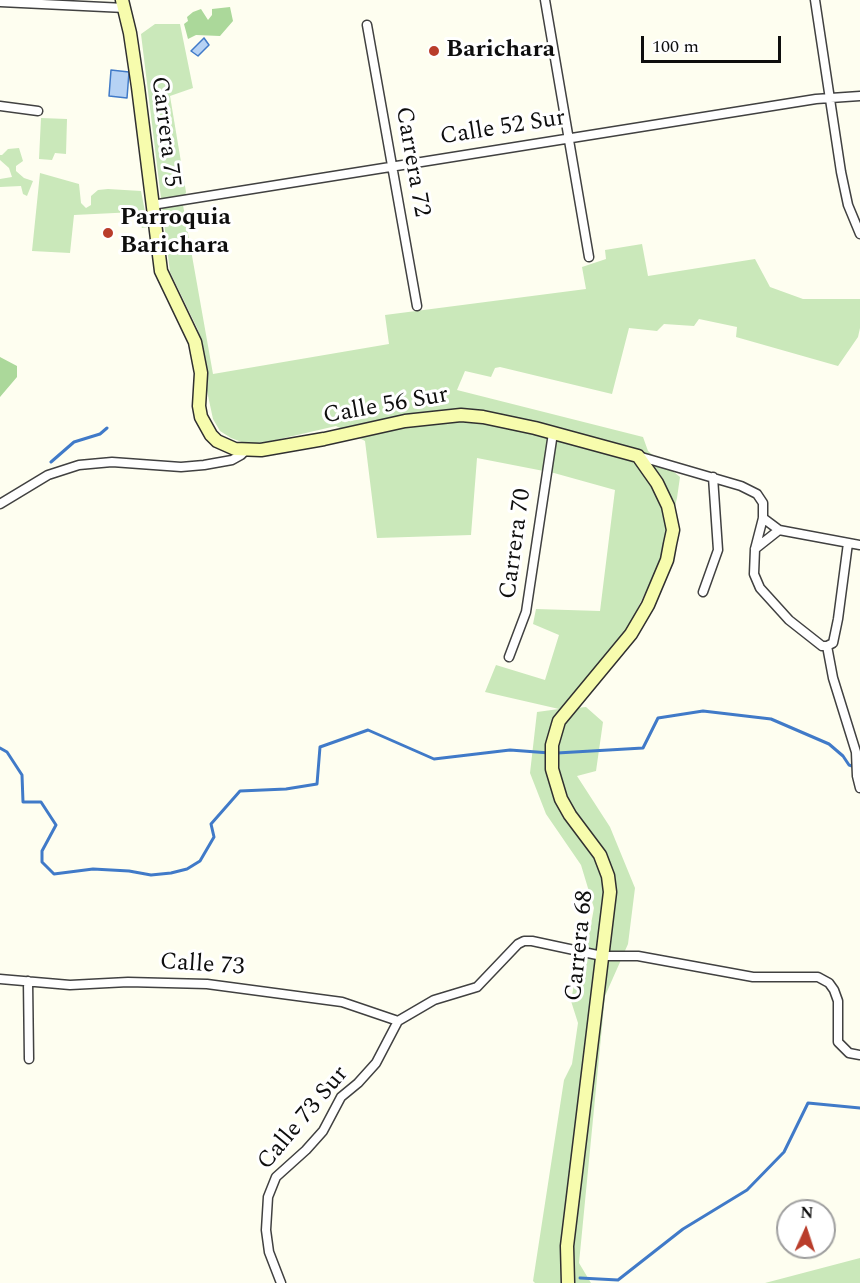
<!DOCTYPE html>
<style>
body{margin:0}
#map{position:relative;width:860px;height:1283px;overflow:hidden;background:#fefef0;font-family:Spectral,serif}
canvas{display:block}
.north{position:absolute;left:776px;top:1199px;width:60px;height:60px;box-sizing:border-box;background:#fff;border:2px solid #9f9f9f;border-radius:50%;rotate:3deg;font-size:16px;font-weight:700;line-height:24px;text-align:center;color:#0e0e0e}
.north::after{content:'';display:block;margin:auto;width:21px;height:27px;background:#b93d2b;clip-path:polygon(50% 0,100% 100%,50% 72%,0 100%)}
.scale{position:absolute;left:641px;top:36px;width:140px;height:27px;box-sizing:border-box;border:3px solid #0e0e0e;border-top:0;padding-left:8px;font-size:18px;line-height:21px;white-space:nowrap;color:#0e0e0e;-webkit-text-stroke:4px #fff;paint-order:stroke}
</style>
<div id="map">
<canvas width="860" height="1283"></canvas>
<div class="north">N</div>
<div class="scale">100 m</div>
</div>
<script>
const context = document.querySelector('canvas').getContext('2d');
context.lineJoin = 'round';
function paint(path, color) { context.fillStyle = color; context.fill(path, 'evenodd'); }
const poly = rows => new Path2D(rows.map(r => 'M' + r).join(''));
function trace(path, color, width, dash) { context.strokeStyle = color; context.lineWidth = width; context.lineCap = dash ? 'butt' : 'round'; context.setLineDash(dash || []); context.stroke(path); }
function write(font, color, halo, rows, align = 'center') {
  context.font = font + ' Spectral,serif'; context.lineWidth = 6; context.setLineDash([]); context.textBaseline = 'middle'; context.strokeStyle = halo; context.fillStyle = color; for (const [text, x, y, turn = 0] of rows) {
    context.save(); context.translate(x, y); context.rotate((+turn || 0) * Math.PI / 180); context.textAlign = isNaN(turn) ? turn : align; if (halo) context.strokeText(text, 0, 0); context.fillText(text, 0, 0); context.restore();
  }
}
paint(poly([
 [155,24,180,24,193,88,170,96,186,192,183,205,213,374,389,344,385,315,586,289,582,267,606,259,605,250,642,244,648,276,755,259,770,287,803,299,860,299,860,328,858,337,838,366,736,337,737,327,699,319,694,326,664,324,657,331,629,328,612,394,500,367,495,368,491,377,465,371,457,390,643,437,648,451,680,477,677,498,662,558,629,626,566,709,586,707,603,722,596,771,577,776,610,827,635,888,628,944,605,996,579,1263,591,1283,535,1283,533,1281,564,1080,572,1064,578,1023,571,1001,576,973,584,962,594,908,581,865,546,814,530,773,537,712,559,709,485,692,496,665,545,680,559,635,533,624,536,609,600,611,615,490,554,473,477,458,471,535,377,538,365,441,336,426,267,442,247,444,231,438,220,431,213,419,207,391,207,371,198,330,170,272,141,34],
 [41,118,67,119,66,154,55,153,52,160,39,159],
 [19,148,23,161,16,166,16,171,24,178,33,181,27,196,23,194,21,186,0,187,0,179,12,177,9,168,0,160,0,155,2,155,8,149],
 [40,173,79,184,81,203,86,208,91,205,91,196,98,190,108,189,141,191,148,227,142,228,135,212,74,215,70,253,32,251],
 [860,1258,860,1283,765,1283]
]), '#cae8ba');
paint(poly([
 [230,7,233,21,220,36,196,35,188,39,184,24,188,21,187,17,193,12,201,9,208,20,212,15,212,9],
 [0,357,17,366,17,377,0,397]
]), '#abd89a');
const water = poly([
 [204,38,209,45,198,56,191,51,204,38],
 [111,70,129,72,127,98,109,96,111,70]
]);
paint(water, '#b6d2f4');
trace(water, '#407ac8', 1.5);
trace(poly([
 [51,462,74,442,100,434,107,428],
 [0,748,7,752,22,775,23,802,41,802,56,825,42,851,42,862,54,874,93,869,129,871,151,875,171,873,187,869,200,861,214,837,211,824,240,791,286,789,317,784,320,747,368,730,434,759,510,750,550,753],
 [557,753,643,748,658,718,703,711,771,719,829,744,843,756,849,765,855,767],
 [580,1278,618,1280,683,1229,747,1190,784,1152,808,1103,860,1108]
]), '#407ac8', 3);
const street = poly([
 [545,0,589,257],
 [815,0,841,172,848,205,860,234],
 [0,2,125,8],
 [367,25,417,306],
 [0,106,38,111],
 [152,205,816,99,860,96],
 [638,456,741,486,757,494,763,503,763,518,755,549,754,574,760,588,789,620,822,646,827,646,833,643,838,619,848,543],
 [0,504,48,475,79,465,112,462,181,467,204,465,232,460,241,455,246,450],
 [763,518,779,530,860,545],
 [755,549,779,530],
 [703,592,718,550,713,477],
 [827,646,833,678,856,752,857,776,860,788],
 [509,657,526,612,553,433],
 [0,979,70,985,128,982,207,984,342,1002,398,1021],
 [28,981,29,1059],
 [398,1021,434,1000,477,987,518,944,524,941,532,941,602,956,638,956,753,977,818,977,829,983,834,990,838,1001,838,1042,849,1053,860,1055],
 [281,1283,269,1252,266,1230,268,1197,276,1177,306,1150,323,1131,341,1097,358,1083,376,1063,398,1021]
]);
const secondary = poly([
 [122,0,130,33,138,87,161,271,195,342,201,373,199,406,201,417,211,435,217,441,235,449,261,450,324,439,405,421,461,415,483,417,535,428,638,456,657,483,668,506,673,530,670,544,667,560,648,605,631,634,559,721,552,745,552,769,561,799,570,815,600,855,608,876,610,892,567,1246,568,1283]
]);
trace(street, '#414141', 11);
trace(secondary, '#303030', 15);
trace(street, '#fff', 8);
trace(secondary, '#f7fcad', 12);
for (const [x, y, r, color] of [
 [434,51,6,"#b93d2b"],
 [108,233,6,"#b93d2b"]
]) { const dot = new Path2D(); dot.arc(x, y, r, 0, 2 * Math.PI); context.fillStyle = color; context.fill(dot); trace(dot, '#fff', 2); }
write('bold 24px', '#0e0e0e', '#fff', [
 ["Barichara",446,51],
 ["Parroquia",120,219],
 ["Barichara",120,247]
], 'left');
write('24px', '#0e0e0e', '#fff', [
 ["Calle 52 Sur",503,129,-9],
 ["Carrera 75",164,132,83],
 ["Carrera 72",411,162,80],
 ["Calle 56 Sur",386,407,-10],
 ["Carrera 70",517,544,-82],
 ["Carrera 68",581,946,-84],
 ["Calle 73",202,966,4],
 ["Calle 73 Sur",304,1119,-50]
]);
</script>
